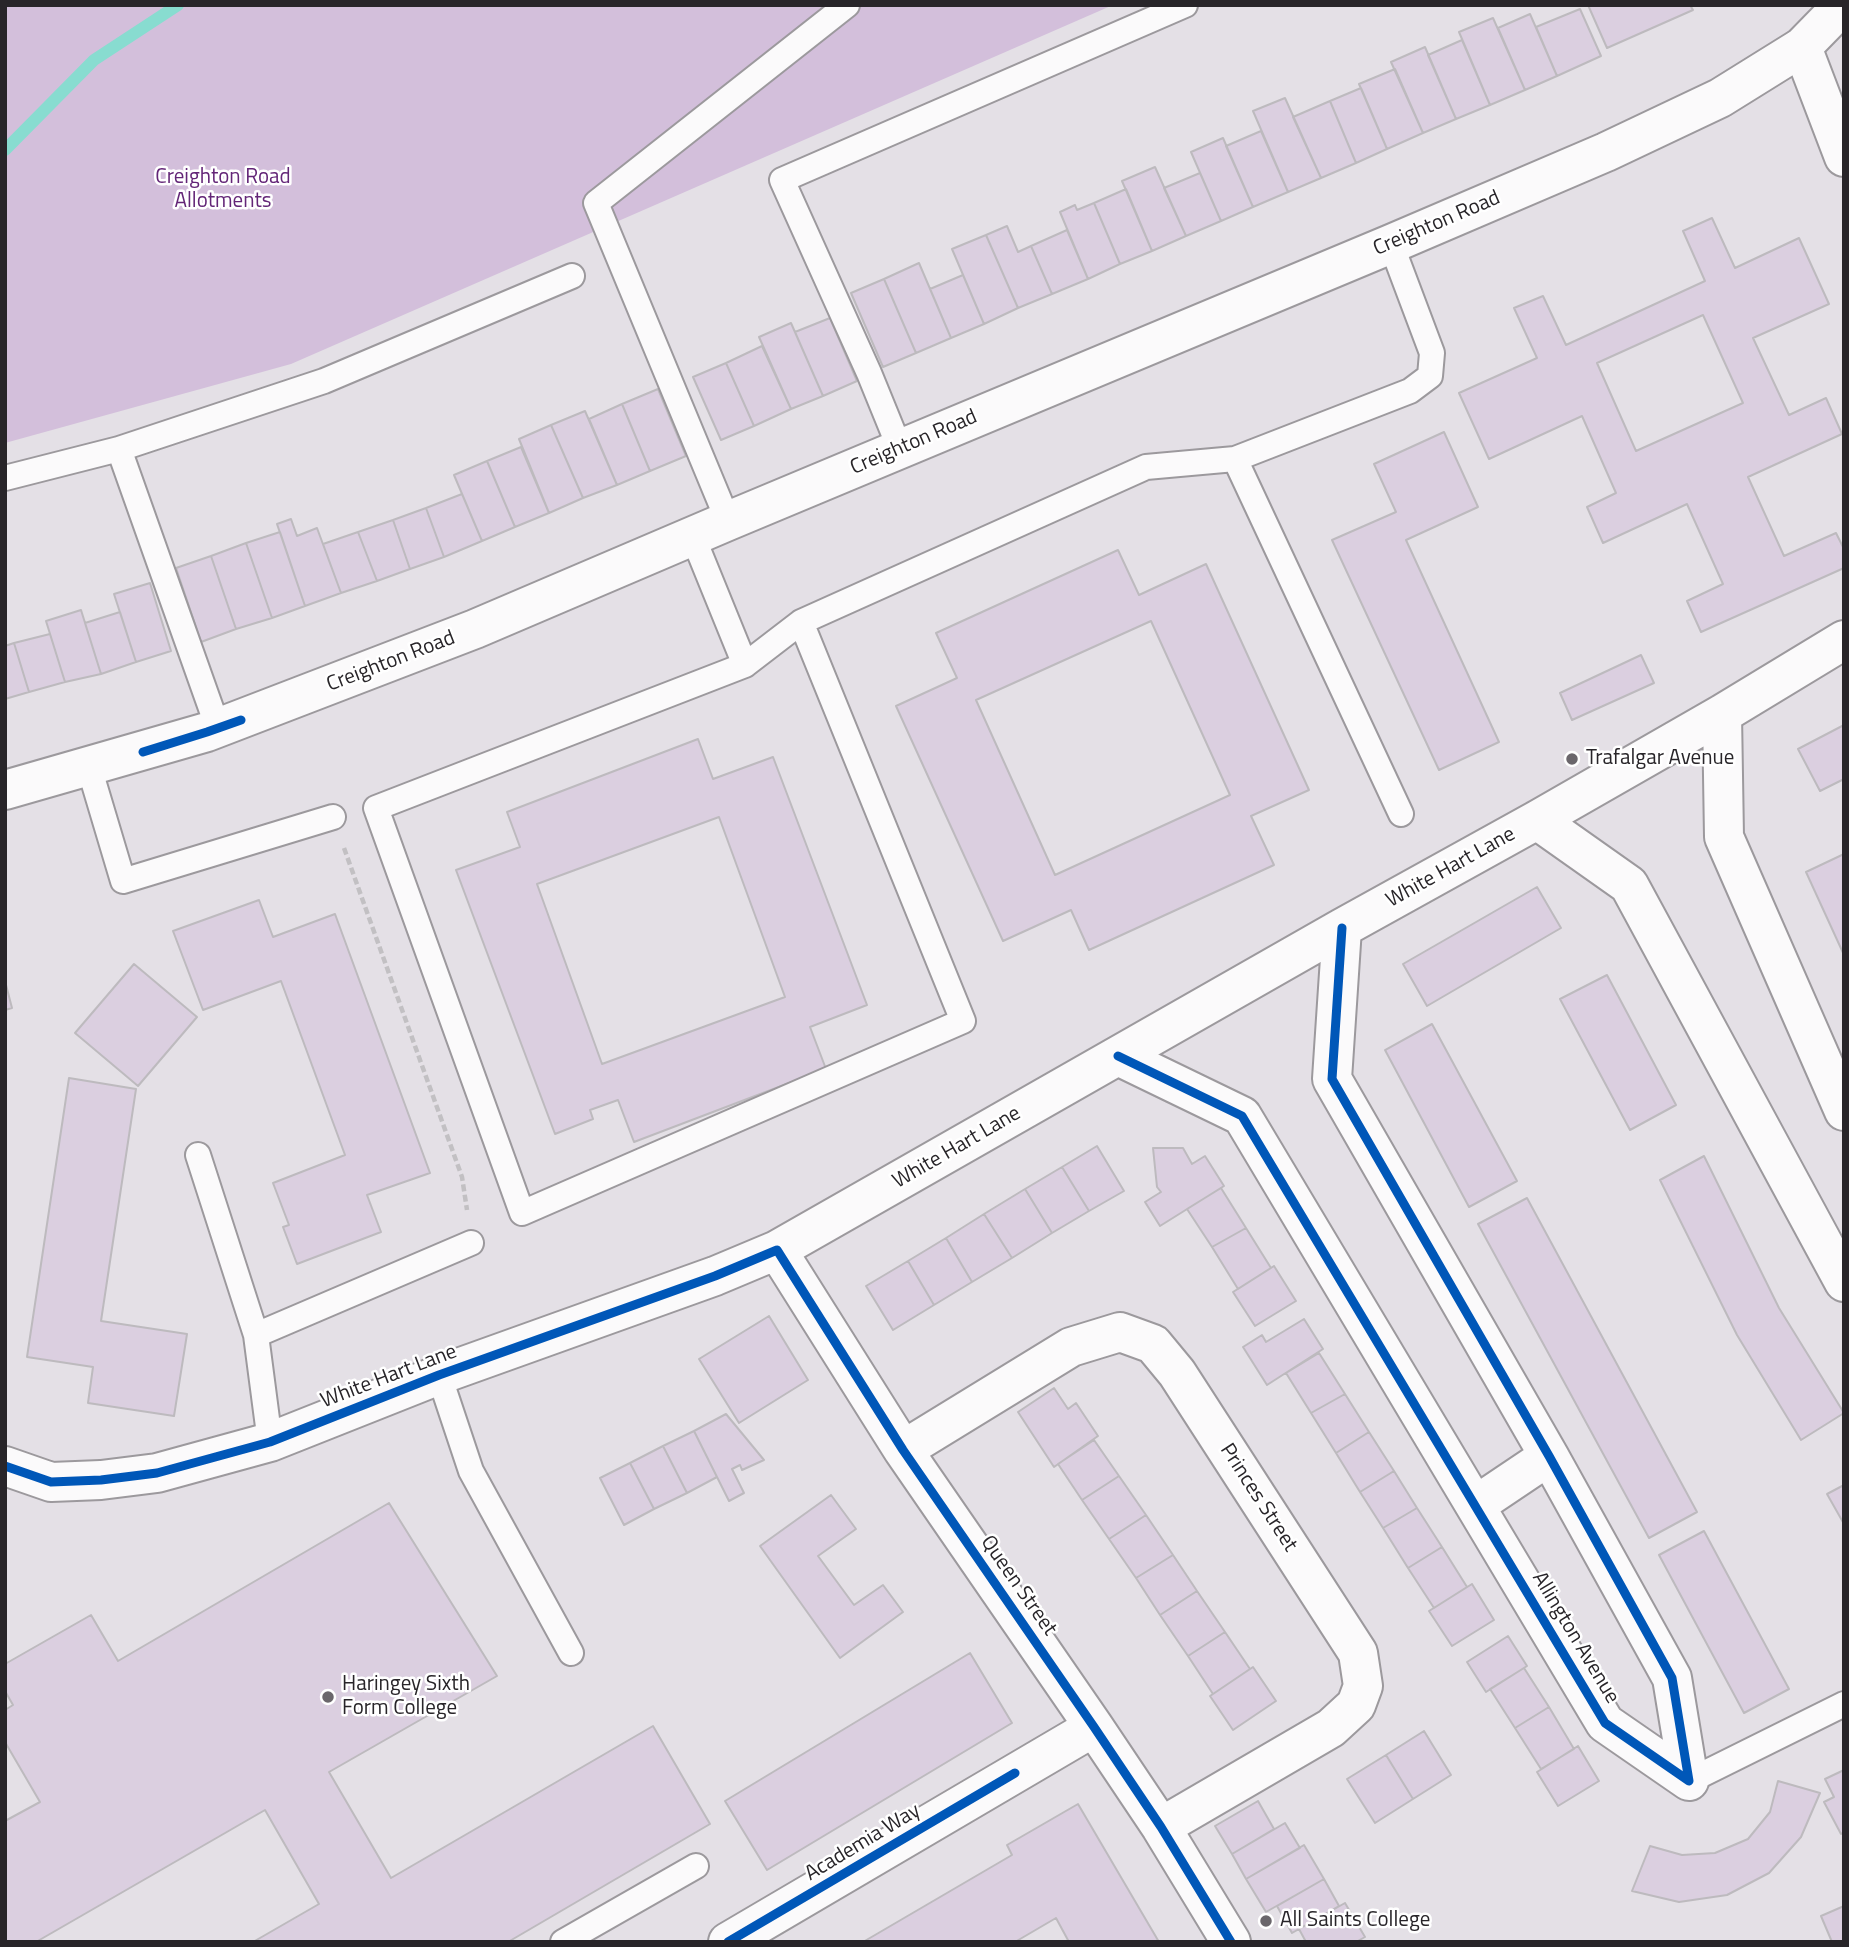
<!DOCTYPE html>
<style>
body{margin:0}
#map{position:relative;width:1849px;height:1947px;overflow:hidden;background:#e4e0e6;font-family:"Titillium Web",sans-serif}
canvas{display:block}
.frame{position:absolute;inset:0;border:7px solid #282529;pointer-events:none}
</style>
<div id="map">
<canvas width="1849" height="1947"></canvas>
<div class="frame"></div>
</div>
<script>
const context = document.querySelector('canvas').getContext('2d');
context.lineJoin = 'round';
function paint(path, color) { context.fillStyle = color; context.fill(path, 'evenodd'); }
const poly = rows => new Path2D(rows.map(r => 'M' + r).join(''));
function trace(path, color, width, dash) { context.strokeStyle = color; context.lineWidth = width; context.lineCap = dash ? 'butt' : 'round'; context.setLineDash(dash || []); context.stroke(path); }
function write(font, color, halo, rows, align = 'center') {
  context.font = font + ' "Titillium Web",sans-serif'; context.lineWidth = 5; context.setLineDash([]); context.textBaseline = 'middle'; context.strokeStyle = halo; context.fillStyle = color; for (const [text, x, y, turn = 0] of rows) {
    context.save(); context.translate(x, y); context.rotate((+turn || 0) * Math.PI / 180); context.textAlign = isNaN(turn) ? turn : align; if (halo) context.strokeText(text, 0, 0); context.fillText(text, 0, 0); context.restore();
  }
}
paint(poly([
 [5,5,1113,5,291,364,5,443]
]), '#d3bfdb');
trace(poly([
 [5,150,94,60,178,5]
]), '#88dcd0', 12);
const building = poly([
 [1588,5,1690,5,1693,10,1607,48,1588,5],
 [1580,9,1601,56,1557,76,1536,27,1580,9],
 [1530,14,1557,76,1525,90,1498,28,1530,14],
 [1493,18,1525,90,1490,105,1459,32,1493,18],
 [1462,40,1490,105,1456,119,1428,55,1462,40],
 [1425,47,1456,119,1423,133,1391,62,1425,47],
 [1395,69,1423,133,1387,149,1359,84,1395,69],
 [1361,88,1387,149,1356,163,1330,101,1361,88],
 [1285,98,1321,178,1288,192,1253,111,1285,98],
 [1330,101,1356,163,1321,178,1293,117,1330,101],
 [1261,131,1288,192,1253,207,1226,146,1261,131],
 [1223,138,1253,207,1221,221,1191,152,1223,138],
 [1155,167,1186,236,1152,251,1122,181,1155,167],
 [1200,173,1221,221,1186,236,1164,188,1200,173],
 [1126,189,1152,251,1120,264,1094,203,1126,189],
 [1094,203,1120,264,1088,279,1060,212,1075,205,1077,210,1094,203],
 [1712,218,1735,268,1799,238,1829,304,1753,338,1789,415,1826,398,1842,434,1748,477,1784,556,1836,533,1844,549,1844,568,1701,632,1687,601,1723,584,1687,504,1603,543,1587,507,1616,493,1582,416,1489,459,1459,393,1537,358,1514,308,1543,296,1566,345,1705,281,1683,231,1712,218],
 [1703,315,1743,403,1636,451,1597,363,1703,315],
 [1007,226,1018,252,1031,246,1052,294,1018,308,986,235,1007,226],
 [1067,230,1088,279,1052,294,1031,246,1067,230],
 [986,235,1018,308,984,324,952,249,986,235],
 [919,263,951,338,916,353,884,279,919,263],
 [963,275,984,324,951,338,930,289,963,275],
 [884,279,916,353,883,367,851,293,884,279],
 [830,318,857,381,823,396,795,332,830,318],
 [791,323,823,396,791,409,759,337,791,323],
 [762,346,791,409,754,426,726,363,762,346],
 [726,363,754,426,721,440,693,377,726,363],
 [658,389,686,456,650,471,622,404,658,389],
 [622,404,650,471,617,485,589,419,622,404],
 [585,411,617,485,583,498,551,425,585,411],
 [551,425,583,498,549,513,519,439,551,425],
 [1444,432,1478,507,1406,540,1499,742,1439,770,1332,540,1396,512,1374,464,1444,432],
 [521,447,549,513,515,527,487,461,521,447],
 [487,461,515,527,482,541,454,475,487,461],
 [462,494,482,541,444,557,426,508,462,494],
 [426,508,444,557,410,569,393,520,426,508],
 [291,519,297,536,317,528,341,593,305,606,277,524,291,519],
 [393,520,410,569,377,581,358,532,393,520],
 [280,532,305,606,272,618,246,543,280,532],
 [358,532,377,581,341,593,323,544,358,532],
 [246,543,272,618,236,629,211,556,246,543],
 [1118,550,1139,595,1206,564,1309,790,1251,816,1274,865,1089,950,1071,910,1003,941,896,706,957,678,936,633,1118,550],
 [1151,621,1230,795,1055,875,976,700,1151,621],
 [211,556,236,629,201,642,176,568,211,556],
 [150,583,171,651,136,662,114,594,150,583],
 [81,610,101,674,65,682,46,621,81,610],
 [120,612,136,662,101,674,85,623,120,612],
 [50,634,65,682,29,692,14,643,50,634],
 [14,643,29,692,5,699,5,646,14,643],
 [1641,655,1654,683,1572,720,1560,693,1641,655],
 [1844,725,1844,779,1820,791,1798,749,1844,725],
 [698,739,713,779,773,757,867,1005,810,1027,826,1069,634,1142,618,1100,590,1110,593,1119,555,1134,456,870,520,847,507,812,698,739],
 [719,817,785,997,602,1064,537,884,719,817],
 [1844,854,1844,955,1806,872,1844,854],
 [1537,887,1561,928,1427,1006,1403,964,1537,887],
 [259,900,273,937,335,914,430,1173,367,1195,381,1232,297,1264,283,1227,289,1225,273,1183,345,1155,281,981,203,1010,173,931,259,900],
 [134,964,197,1017,138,1086,75,1033,134,964],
 [1607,975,1676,1105,1630,1130,1560,999,1607,975],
 [5,981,12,1008,5,1010,5,981],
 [1432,1024,1517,1181,1469,1207,1385,1050,1432,1024],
 [69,1078,136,1089,101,1321,187,1334,174,1416,88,1403,93,1367,27,1357,69,1078],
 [1097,1146,1124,1191,1089,1211,1062,1167,1097,1146],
 [1153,1148,1183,1148,1192,1164,1205,1156,1224,1186,1160,1226,1145,1202,1161,1192,1157,1187,1153,1148],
 [1704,1156,1779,1308,1844,1413,1801,1440,1737,1335,1660,1180,1704,1156],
 [1062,1167,1089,1211,1052,1233,1025,1189,1062,1167],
 [1221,1188,1246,1228,1212,1247,1187,1209,1221,1188],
 [1025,1189,1052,1233,1012,1258,984,1214,1025,1189],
 [1527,1198,1697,1512,1649,1538,1478,1224,1527,1198],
 [984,1214,1012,1258,972,1282,946,1238,984,1214],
 [1246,1228,1271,1268,1238,1289,1212,1247,1246,1228],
 [946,1238,972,1282,934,1305,908,1261,946,1238],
 [908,1261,934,1305,893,1330,866,1286,908,1261],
 [1274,1266,1296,1301,1255,1326,1233,1292,1274,1266],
 [769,1316,808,1380,739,1423,699,1359,769,1316],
 [1304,1319,1323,1349,1267,1385,1243,1347,1262,1335,1266,1342,1304,1319],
 [1319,1353,1345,1394,1311,1413,1286,1373,1319,1353],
 [1054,1388,1068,1409,1076,1403,1098,1436,1054,1467,1018,1412,1054,1388],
 [1345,1394,1369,1432,1336,1453,1311,1413,1345,1394],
 [726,1414,764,1460,742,1470,740,1465,732,1469,744,1493,729,1501,694,1431,726,1414],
 [694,1431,717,1477,687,1493,663,1446,694,1431],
 [1369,1432,1394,1471,1360,1492,1336,1453,1369,1432],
 [1094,1440,1119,1476,1082,1500,1058,1464,1094,1440],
 [663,1446,687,1493,654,1509,630,1463,663,1446],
 [630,1463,654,1509,624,1525,600,1478,630,1463],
 [1394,1471,1417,1508,1383,1528,1360,1492,1394,1471],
 [1119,1476,1146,1515,1109,1539,1082,1500,1119,1476],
 [1844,1485,1844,1524,1827,1494,1844,1485],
 [831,1495,856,1529,818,1556,854,1605,883,1585,903,1612,840,1658,760,1546,831,1495],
 [389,1503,497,1676,329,1772,391,1878,653,1726,710,1824,508,1942,253,1942,319,1904,265,1810,36,1942,5,1942,5,1821,40,1802,5,1742,5,1710,13,1705,5,1691,5,1664,91,1615,118,1661,389,1503],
 [1417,1508,1442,1547,1408,1568,1383,1528,1417,1508],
 [1146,1515,1173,1555,1136,1578,1109,1539,1146,1515],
 [1704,1531,1789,1689,1744,1713,1659,1555,1704,1531],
 [1442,1547,1467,1587,1434,1608,1408,1568,1442,1547],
 [1173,1555,1197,1591,1160,1615,1136,1578,1173,1555],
 [1472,1584,1494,1620,1452,1646,1429,1611,1472,1584],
 [1197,1591,1225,1632,1188,1656,1160,1615,1197,1591],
 [1225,1632,1250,1669,1213,1694,1188,1656,1225,1632],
 [1508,1636,1527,1666,1486,1692,1467,1662,1508,1636],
 [970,1653,1012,1723,767,1870,725,1801,970,1653],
 [1253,1667,1276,1701,1233,1730,1210,1696,1253,1667],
 [1524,1668,1549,1707,1515,1728,1490,1689,1524,1668],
 [1549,1707,1574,1749,1541,1769,1515,1728,1549,1707],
 [1424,1731,1451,1775,1413,1799,1386,1755,1424,1731],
 [1578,1746,1599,1781,1558,1806,1537,1772,1578,1746],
 [1386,1755,1413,1799,1375,1823,1347,1779,1386,1755],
 [1844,1770,1844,1832,1841,1834,1824,1802,1834,1797,1825,1779,1844,1770],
 [1778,1781,1820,1793,1801,1837,1769,1873,1727,1895,1679,1902,1632,1891,1650,1846,1682,1855,1715,1853,1748,1839,1770,1812,1778,1781],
 [1258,1801,1274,1829,1232,1854,1215,1826,1258,1801],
 [1078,1804,1159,1942,1069,1942,1056,1918,1015,1942,863,1942,1012,1855,1007,1845,1078,1804],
 [1285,1823,1300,1848,1246,1879,1232,1854,1285,1823],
 [1304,1845,1324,1879,1266,1912,1246,1879,1304,1845],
 [1324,1879,1339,1906,1292,1933,1277,1906,1324,1879],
 [1345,1903,1365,1937,1356,1942,1306,1942,1299,1929,1345,1903],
 [1844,1906,1844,1942,1832,1942,1821,1916,1844,1906]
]);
paint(building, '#dbcfe0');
trace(building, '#bdbabe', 2);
const service = poly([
 [119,449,218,728],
 [900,449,869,373,782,180,1185,5],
 [1235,459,1401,814],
 [5,478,119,449,324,381,572,276],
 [728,521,596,203,847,5],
 [693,537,745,665],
 [801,622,963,1021,522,1213,376,808,745,665,801,622,1146,467,1235,459,1410,391,1430,376,1432,353,1391,244],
 [89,767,123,881,333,817],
 [198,1155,256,1335,471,1243],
 [256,1335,270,1442],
 [439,1375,471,1471,571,1653],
 [1689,1781,1844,1704],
 [563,1942,696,1866]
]);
const minor = poly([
 [1802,47,1844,157],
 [1722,714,1724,837,1844,1111],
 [1537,820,1629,885,1844,1282],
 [1118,1056,1242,1116,1605,1723,1689,1781,1672,1678,1549,1456,1332,1079,1342,928],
 [777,1250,903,1450,1094,1727,1161,1827,1231,1942],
 [903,1450,1071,1347,1120,1332,1153,1344,1177,1373,1358,1653,1363,1686,1356,1705,1331,1728,1161,1827],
 [5,1466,51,1482,101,1480,157,1473,270,1442,439,1375,715,1276,777,1250,1342,928,1537,820,1722,714,1844,640],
 [1476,1505,1549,1456],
 [728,1942,1094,1727]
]);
const tertiary = poly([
 [5,790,207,732,475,629,728,521,1391,244,1606,152,1720,98,1802,47,1843,5]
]);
trace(service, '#9c999d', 28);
trace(minor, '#9c999d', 42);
trace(tertiary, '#9c999d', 42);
trace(poly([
 [344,848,462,1177,467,1210]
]), '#c2c0c3', 4.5, [7, 3.5]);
trace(service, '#fbfafb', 24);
trace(minor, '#fbfafb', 38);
trace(tertiary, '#fbfafb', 38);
trace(poly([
 [143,752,207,732,241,720],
 [1118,1056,1242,1116,1605,1723,1689,1781,1672,1678,1549,1456,1332,1079,1342,928],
 [5,1466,51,1482,101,1480,157,1473,270,1442,439,1375,715,1276,777,1250,903,1450,1094,1727,1161,1827,1231,1942],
 [728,1942,1015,1773]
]), '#0057b8', 9);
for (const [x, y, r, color] of [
 [1572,759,7,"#6a666b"],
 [328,1697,7,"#6a666b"],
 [1266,1921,7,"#6a666b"]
]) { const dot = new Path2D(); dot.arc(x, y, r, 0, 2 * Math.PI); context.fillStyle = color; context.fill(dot); trace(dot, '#fff', 2.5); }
write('21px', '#632577', '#fff', [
 ["Creighton Road",223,178],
 ["Allotments",223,202]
]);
write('21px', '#282529', '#fff', [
 ["Creighton Road",1437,224,-23],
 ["Creighton Road",914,443,-23],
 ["Creighton Road",391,662,-21],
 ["White Hart Lane",1451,868,-29],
 ["White Hart Lane",957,1148,-30],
 ["White Hart Lane",389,1377,-21],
 ["Princes Street",1258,1498,57],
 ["Queen Street",1018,1586,55],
 ["Allington Avenue",1575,1638,59],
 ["Academia Way",863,1843,-31]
]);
write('21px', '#282529', '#fff', [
 ["Trafalgar Avenue",1586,759],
 ["Haringey Sixth",342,1685],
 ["Form College",342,1709],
 ["All Saints College",1280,1921]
], 'left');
</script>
